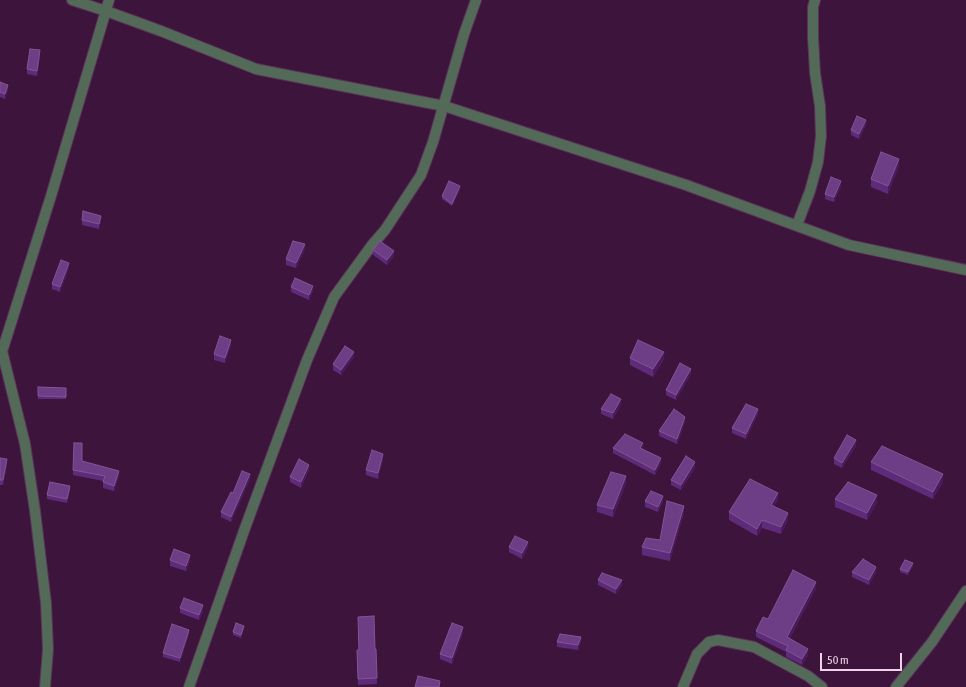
<!DOCTYPE html>
<style>
body{margin:0}
#map{position:relative;width:966px;height:687px;overflow:hidden;background:#3d143b;font-family:"Asap Condensed",sans-serif}
canvas{display:block}
.scale{position:absolute;left:820px;top:653px;width:82px;height:18px;box-sizing:border-box;border:2px solid #eed3ea;border-top:0;padding-left:5px;font-size:12px;line-height:14px;white-space:nowrap;color:#eed3ea;-webkit-text-stroke:3px #3d143b;paint-order:stroke}
</style>
<div id="map">
<canvas width="966" height="687"></canvas>
<div class="scale">50 m</div>
</div>
<script>
const context = document.querySelector('canvas').getContext('2d');
context.lineJoin = 'round';
const poly = rows => new Path2D(rows.map(r => 'M' + r).join(''));
function trace(path, color, width, dash) { context.strokeStyle = color; context.lineWidth = width; context.lineCap = dash ? 'butt' : 'round'; context.setLineDash(dash || []); context.stroke(path); }
function paint(path, color) { context.fillStyle = color; context.fill(path, 'evenodd'); }
const minor = poly([
 [72,0,106,11,161,31,256,69,444,106,686,185,849,245,966,270],
 [797,225,810,191,818,162,821,136,820,106,815,73,813,37,813,7,815,0],
 [2,351,25,444,35,511,46,603,48,649,45,687],
 [0,358,51,196,109,0],
 [189,687,245,528,307,360,334,297,372,245,385,230,421,175,433,142,464,34,476,0],
 [683,687,697,654,709,642,718,640,754,647,808,676,822,687],
 [896,687,932,642,966,591]
]);
trace(minor, '#593357', 12);
trace(minor, '#546a58', 10);
paint(poly([
 [40,56,37,76,27,74,27,69],
 [0,82,8,90,5,99,0,97],
 [866,125,859,139,851,135,851,130],
 [899,166,888,194,871,187,871,179],
 [841,186,834,202,825,199,825,194],
 [460,189,452,206,442,199,442,196],
 [82,220,101,221,99,229,82,225],
 [305,249,296,268,286,265,286,259],
 [373,250,394,256,387,265,373,255],
 [69,268,60,292,52,289,52,284],
 [291,287,313,291,309,300,291,292],
 [231,345,225,363,214,360,214,354],
 [354,357,341,375,333,370,333,364],
 [630,358,664,359,653,377,630,365],
 [691,374,676,400,666,395,666,390],
 [38,387,66,388,66,399,38,399],
 [621,404,613,419,601,414,601,409],
 [758,414,746,439,732,433,732,428],
 [685,422,677,444,659,436,659,431],
 [74,443,82,461,119,476,114,491,103,488,103,481,73,475],
 [856,446,842,468,834,464,834,458],
 [613,448,643,448,643,449,661,463,655,475,613,453],
 [0,458,7,464,3,485,0,485],
 [383,459,378,479,366,475,366,470],
 [871,462,943,482,933,499,871,470],
 [695,468,681,490,671,485,671,480],
 [309,470,301,488,290,482,290,477],
 [250,479,231,522,221,517,221,512,233,493],
 [626,484,613,517,597,512,597,505],
 [70,490,67,503,47,499,47,495],
 [835,499,877,503,867,520,835,507],
 [778,500,774,506,788,520,781,534,762,528,757,536,729,520,729,512],
 [645,501,663,501,658,512,645,507],
 [684,513,670,561,642,555,642,547,660,540],
 [509,547,528,547,522,559,509,552],
 [170,560,190,561,186,571,170,566],
 [913,566,908,575,900,572,900,569],
 [852,572,876,572,869,585,852,577],
 [598,580,622,585,616,594,598,585],
 [816,588,790,638,808,655,802,665,786,657,786,652,756,637,756,631,768,619],
 [180,608,203,611,199,620,180,613],
 [244,628,241,638,233,635,233,632],
 [463,632,452,664,440,659,440,654],
 [189,634,180,662,163,657,163,653],
 [557,642,581,642,578,650,557,647],
 [375,649,377,684,358,685,357,650]
]), '#5e2b7a');
paint(poly([
 [40,50,40,56,37,76,37,71],
 [8,85,8,90,5,99,5,94],
 [866,120,866,125,859,139,859,134],
 [899,159,899,166,888,194,888,186],
 [841,181,841,186,834,202,834,197],
 [460,186,460,189,452,206,452,204],
 [101,216,101,221,99,229,99,224],
 [305,244,305,249,296,268,296,263],
 [394,251,394,256,387,265,387,260],
 [69,263,69,268,60,292,60,287],
 [313,286,313,291,309,300,309,295],
 [231,340,231,345,225,363,225,358],
 [354,352,354,357,341,375,341,370],
 [664,352,664,359,653,377,653,369],
 [691,369,691,374,676,400,676,395],
 [621,399,621,404,613,419,613,413],
 [758,409,758,414,746,439,746,434],
 [685,417,685,422,677,444,677,439],
 [856,440,856,446,842,468,842,463],
 [643,443,643,448,640,453,640,448],
 [383,454,383,459,378,479,378,473],
 [661,458,661,463,655,475,655,470],
 [7,459,7,464,3,485,3,480],
 [695,462,695,468,681,490,681,485],
 [309,465,309,470,301,488,301,482],
 [119,471,119,476,114,491,114,486],
 [250,474,250,479,231,522,231,517],
 [943,474,943,482,933,499,933,492],
 [626,476,626,484,613,517,613,509],
 [70,486,70,490,67,503,67,499],
 [778,493,778,500,771,512,771,505],
 [877,495,877,503,867,520,867,513],
 [663,496,663,501,658,512,658,507],
 [684,506,684,513,670,561,670,553],
 [788,513,788,520,781,534,781,527],
 [762,520,762,528,757,536,757,529],
 [528,542,528,547,522,559,522,553],
 [190,555,190,561,186,571,186,566],
 [913,563,913,566,908,575,908,572],
 [876,567,876,572,869,585,869,580],
 [622,580,622,585,616,594,616,589],
 [816,582,816,588,787,643,787,637],
 [203,605,203,611,199,620,199,615],
 [244,626,244,628,241,638,241,635],
 [463,627,463,632,452,664,452,658],
 [189,630,189,634,180,662,180,658],
 [581,637,581,642,578,650,578,645],
 [808,649,808,655,802,665,802,659]
]), '#4a1a5c');
const building = poly([
 [30,49,40,50,37,71,27,69,30,49],
 [0,82,8,85,5,94,0,92,0,82],
 [857,116,866,120,859,134,851,130,857,116],
 [881,152,899,159,888,186,871,179,881,152],
 [831,177,841,181,834,197,825,194,831,177],
 [449,181,460,186,452,204,442,196,449,181],
 [83,211,101,216,99,224,82,220,83,211],
 [293,241,305,244,296,263,286,259,293,241],
 [380,241,394,251,387,260,373,250,380,241],
 [61,260,69,263,60,287,52,284,61,260],
 [295,278,313,286,309,295,291,287,295,278],
 [220,336,231,340,225,358,214,354,220,336],
 [638,340,664,352,653,369,630,358,638,340],
 [345,346,354,352,341,370,333,364,345,346],
 [680,363,691,369,676,395,666,390,680,363],
 [38,387,66,388,66,397,38,396,38,387],
 [611,394,621,399,613,413,601,409,611,394],
 [746,404,758,409,746,434,732,428,746,404],
 [674,409,685,417,677,439,659,431,674,409],
 [625,434,643,443,640,448,661,458,655,470,613,448,625,434],
 [847,435,856,440,842,463,834,458,847,435],
 [74,443,82,443,82,461,119,471,114,486,103,482,105,476,73,470,74,443],
 [882,446,943,474,933,492,871,462,882,446],
 [372,450,383,454,378,473,366,470,372,450],
 [686,456,695,462,681,485,671,480,686,456],
 [0,458,7,459,3,480,0,480,0,458],
 [299,459,309,465,301,482,290,477,299,459],
 [242,471,250,474,231,517,221,512,231,492,233,493,242,471],
 [611,472,626,476,613,509,597,505,611,472],
 [750,479,778,493,771,505,788,513,781,527,762,520,757,529,729,512,750,479],
 [50,482,70,486,67,499,47,495,50,482],
 [848,482,877,495,867,513,835,499,848,482],
 [651,491,663,496,658,507,645,501,651,491],
 [667,501,684,506,670,553,642,547,646,538,660,540,667,501],
 [515,536,528,542,522,553,509,547,515,536],
 [174,549,190,555,186,566,170,560,174,549],
 [863,559,876,567,869,580,852,572,863,559],
 [905,560,913,563,908,572,900,569,905,560],
 [793,570,816,582,787,637,808,649,802,659,786,650,788,646,756,631,763,617,768,619,793,570],
 [602,573,622,580,616,589,598,580,602,573],
 [184,598,203,605,199,615,180,608,184,598],
 [374,616,375,649,376,649,377,678,358,679,357,650,359,650,358,617,374,616],
 [236,623,244,626,241,635,233,632,236,623],
 [452,623,463,627,452,658,440,654,452,623],
 [172,624,189,630,180,658,163,653,172,624],
 [560,634,581,637,578,645,557,642,560,634],
 [418,676,440,681,439,687,415,687,418,676]
]);
paint(building, '#6d3d86');
trace(building, '#825496', 1);
</script>
